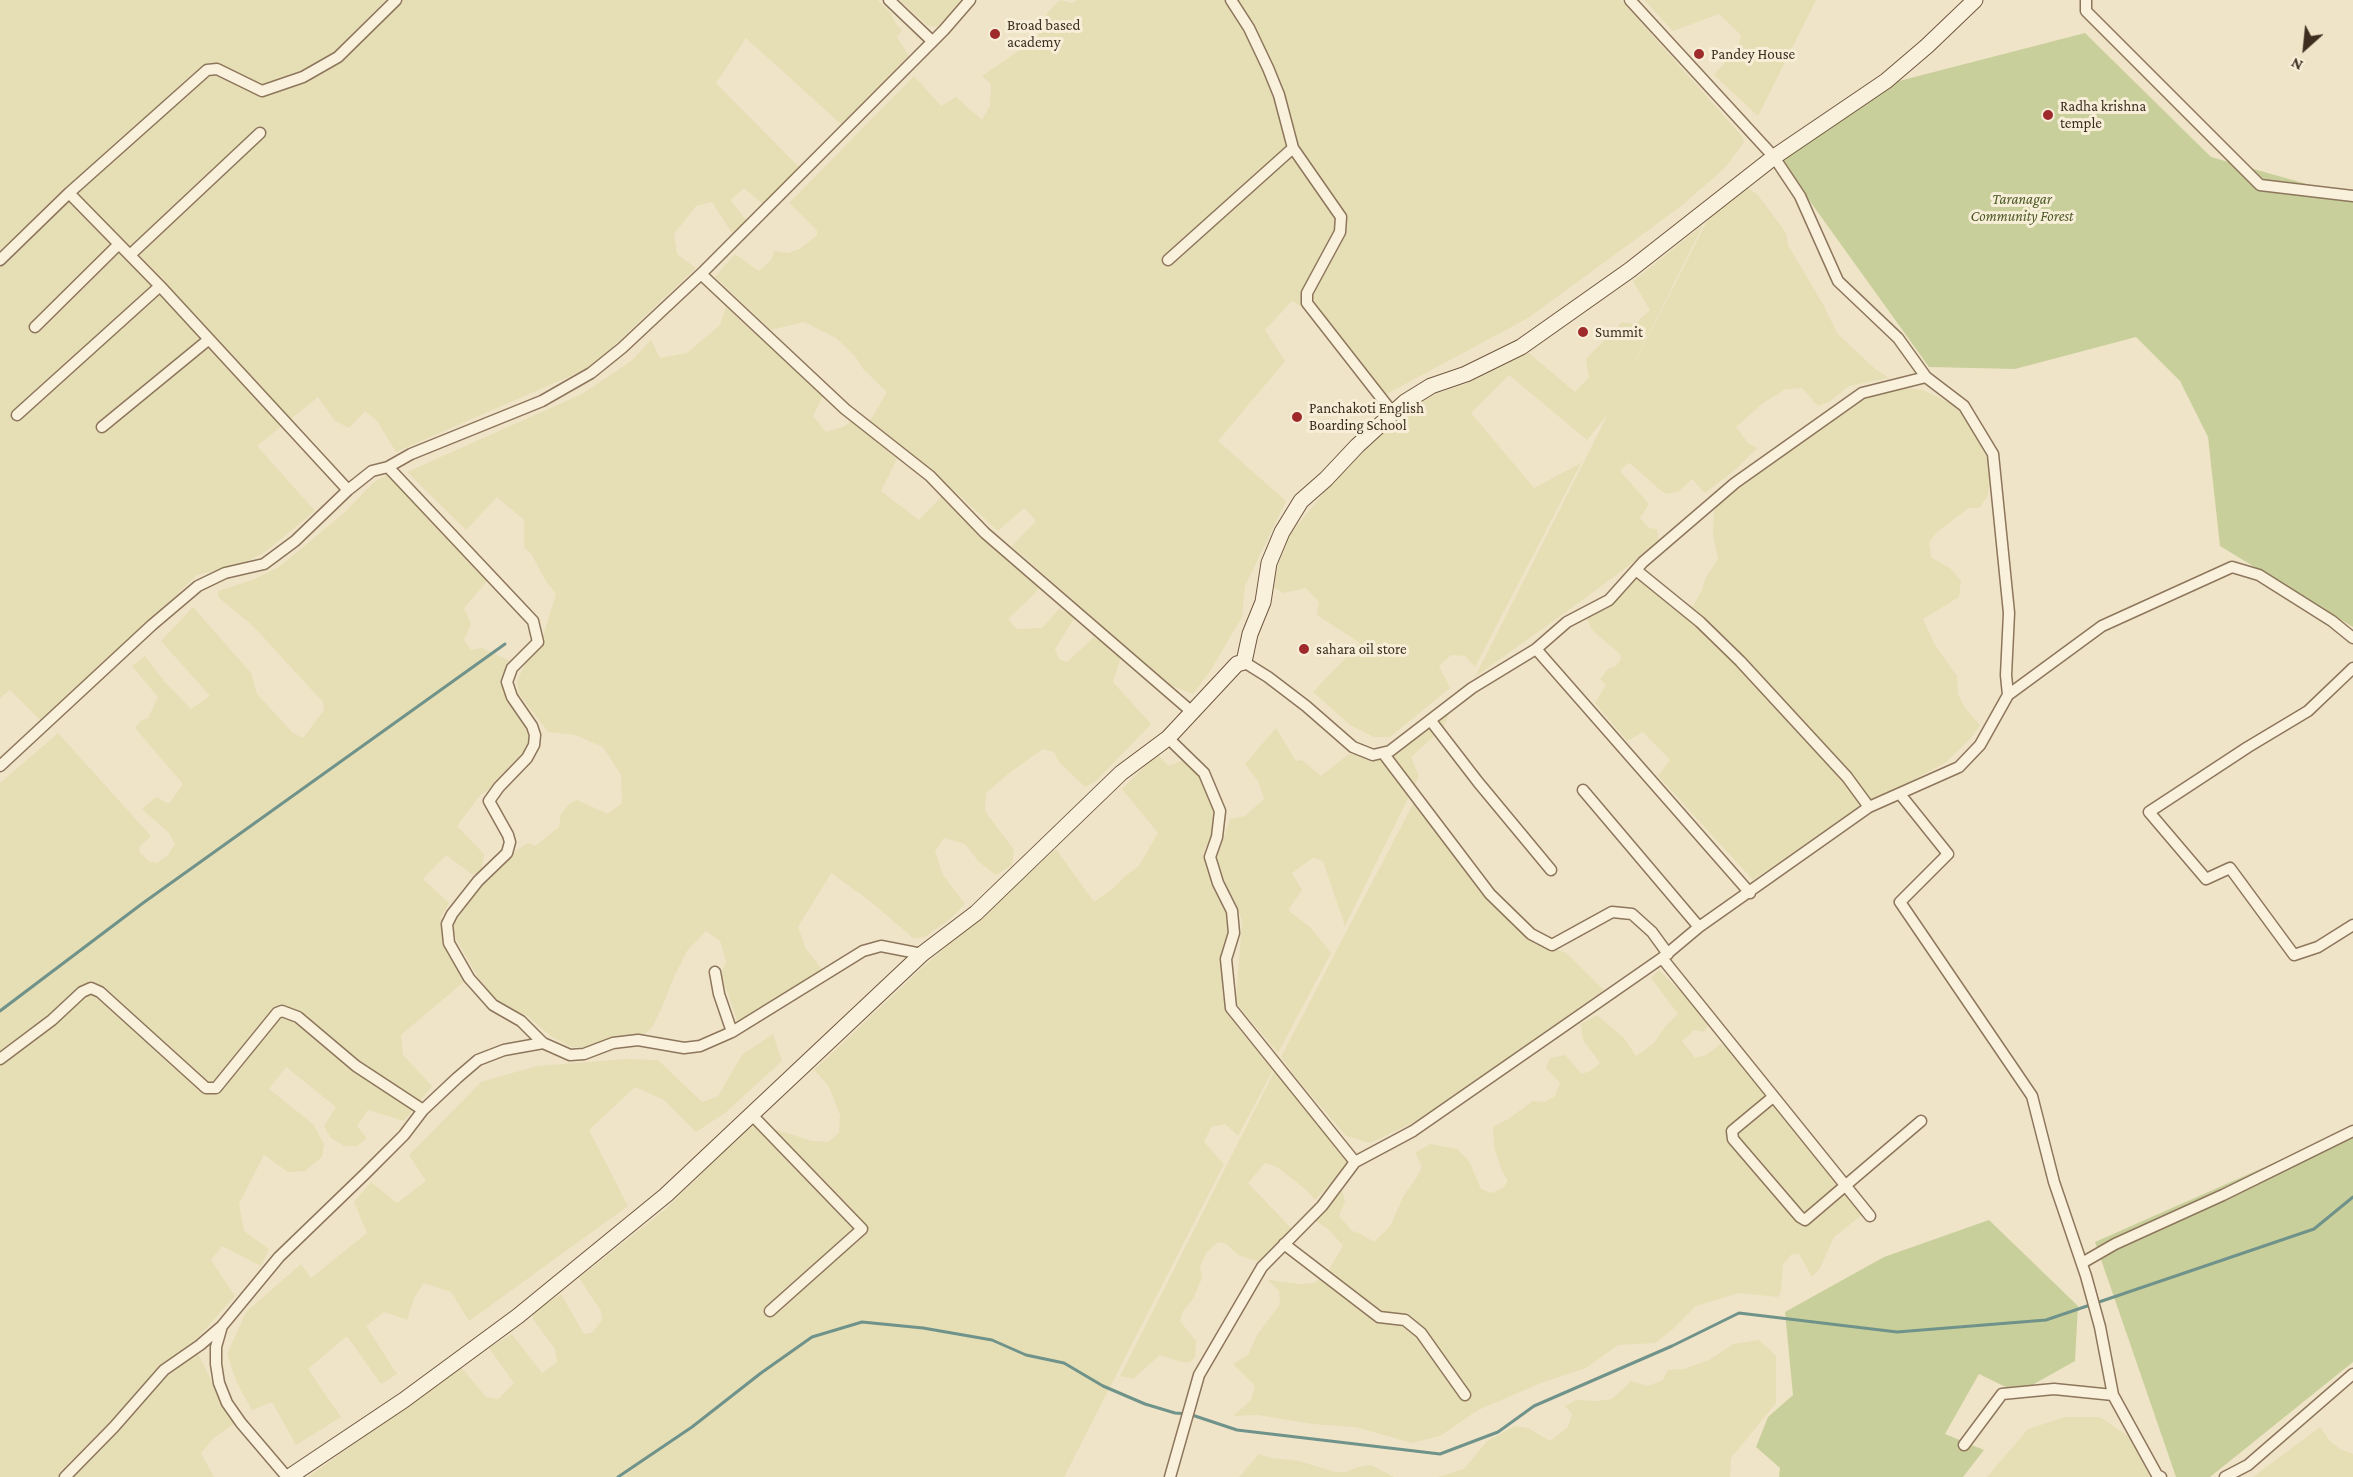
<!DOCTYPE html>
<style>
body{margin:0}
#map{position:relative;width:2353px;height:1477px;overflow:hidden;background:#f0e4c8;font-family:"Crimson Pro",serif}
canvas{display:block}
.north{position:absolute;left:2275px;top:18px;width:60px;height:60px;-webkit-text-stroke:4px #f7eed8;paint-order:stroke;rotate:207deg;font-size:16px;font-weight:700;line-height:24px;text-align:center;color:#3d2e20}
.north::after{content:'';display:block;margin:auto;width:21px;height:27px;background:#3d2e20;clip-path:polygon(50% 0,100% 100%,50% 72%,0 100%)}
</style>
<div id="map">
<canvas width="2353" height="1477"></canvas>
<div class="north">N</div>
</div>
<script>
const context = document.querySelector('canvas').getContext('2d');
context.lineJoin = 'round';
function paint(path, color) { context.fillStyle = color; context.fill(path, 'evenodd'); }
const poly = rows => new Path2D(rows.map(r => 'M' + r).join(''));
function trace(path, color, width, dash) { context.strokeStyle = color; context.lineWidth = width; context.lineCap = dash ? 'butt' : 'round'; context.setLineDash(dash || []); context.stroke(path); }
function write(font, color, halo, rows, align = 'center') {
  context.font = font + ' "Crimson Pro",serif'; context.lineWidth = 6; context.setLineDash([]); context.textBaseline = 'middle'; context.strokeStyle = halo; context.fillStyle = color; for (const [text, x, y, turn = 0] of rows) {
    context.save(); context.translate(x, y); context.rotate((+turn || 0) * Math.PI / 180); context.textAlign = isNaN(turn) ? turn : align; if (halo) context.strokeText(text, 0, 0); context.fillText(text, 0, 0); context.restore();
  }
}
paint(poly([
 [0,0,878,0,890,12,896,24,902,30,897,37,909,56,842,125,746,38,716,83,800,168,764,205,744,188,730,200,747,221,732,233,712,202,696,206,674,234,677,254,696,268,591,367,396,452,377,421,365,411,349,428,335,421,318,397,257,446,315,511,265,552,244,563,197,575,44,724,10,690,0,698],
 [899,0,962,0,938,27,928,26],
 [1060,0,1072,3,1077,0,1621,0,1741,135,1744,142,1725,168,1680,207,1528,318,1383,396,1328,323,1292,301,1265,330,1285,361,1218,441,1286,501,1245,586,1242,617,1210,671,1193,694,1169,685,1012,546,1036,521,1024,508,998,531,962,498,870,421,887,392,863,369,855,356,836,338,804,322,771,330,715,277,735,254,759,271,771,260,774,251,789,253,801,248,817,235,817,230,789,203,914,76,941,106,956,97,982,120,990,106,991,84,982,76,1037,38,1047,13],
 [1644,0,1816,0,1758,116,1714,75,1738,48,1741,35,1719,14,1673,31],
 [1746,187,1758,195,1786,233,1788,245,1824,306,1837,333,1874,368,1889,378,1849,386,1829,402,1818,406,1802,388,1786,389,1763,403,1736,427,1748,443,1757,448,1735,470,1705,493,1692,479,1678,492,1667,494,1660,490,1631,464,1628,463,1620,471,1649,504,1640,518,1649,528,1657,529,1659,543,1580,602,1475,677,1608,414,1587,440,1509,375,1471,413,1534,488,1581,463,1475,667,1465,656,1451,655,1439,666,1450,688,1390,737,1374,737,1350,725,1313,692,1360,643,1317,615,1319,602,1306,588,1284,593,1271,586,1288,536,1333,482,1401,415,1433,395,1468,383,1529,353,1575,392,1589,377,1586,359,1622,322,1635,324,1650,310,1633,281,1703,225,1619,394,1706,223,1722,202],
 [726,307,823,396,813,416,826,432,845,426,853,419,897,459,881,491,919,520,942,496,1041,587,1008,619,1017,629,1042,628,1059,609,1075,617,1055,649,1059,659,1067,662,1094,637,1103,642,1121,657,1113,682,1151,724,1095,782,1085,787,1059,762,1054,752,1043,749,1008,774,986,793,985,811,1014,850,1012,865,996,875,979,862,965,844,944,838,935,851,943,875,965,904,950,919,925,937,913,938,870,901,831,873,798,927,806,949,822,969,793,989,738,1023,721,974,726,961,720,941,706,931,687,951,673,979,663,1005,652,1028,639,1038,610,1038,591,1047,571,1047,552,1037,526,1015,511,1009,499,1002,487,990,475,972,456,939,453,927,457,917,480,887,514,852,528,843,535,846,559,827,561,814,569,804,577,800,608,814,622,803,621,775,603,747,575,735,548,732,519,694,517,681,527,660,541,642,556,594,545,580,532,555,524,547,524,520,497,497,466,530,407,472,582,394,631,361,651,340,660,358,687,353,720,325],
 [1895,387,1923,390,1958,407,1969,420,1993,472,1987,497,1979,508,1969,508,1937,532,1929,542,1931,557,1951,569,1961,581,1959,597,1923,619,1935,645,1957,676,1958,694,1965,708,1980,725,1970,739,1945,763,1850,813,1753,880,1658,776,1670,760,1643,732,1627,741,1595,703,1606,685,1600,679,1608,669,1616,666,1621,659,1620,654,1593,631,1587,619,1639,575,1679,608,1693,606,1702,590,1705,579,1718,559,1713,535,1714,511,1721,496,1858,400],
 [390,473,488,580,464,608,471,624,464,640,471,650,482,648,510,661,501,678,530,735,529,752,492,787,480,795,457,826,484,854,482,869,473,875,446,855,423,879,449,903,441,917,443,937,466,980,401,1035,403,1055,432,1086,404,1121,368,1110,357,1126,367,1138,357,1146,344,1146,331,1138,324,1126,336,1107,286,1067,269,1089,313,1124,324,1144,322,1157,305,1171,288,1172,264,1155,239,1204,244,1231,269,1249,261,1266,222,1246,211,1260,235,1296,193,1343,219,1396,235,1423,214,1438,201,1453,214,1477,0,1477,0,783,58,733,151,836,139,847,140,853,150,862,157,863,168,855,175,844,169,833,142,809,156,797,169,804,183,784,135,728,141,720,148,718,158,697,132,666,145,656,164,681,191,709,210,696,161,641,193,607,251,673,257,694,293,733,303,738,324,710,323,702,252,625,218,597,218,591,252,580,279,567,344,513,373,483],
 [1451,710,1443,728,1411,757,1419,776,1345,926,1323,861,1313,858,1292,873,1302,890,1288,910,1311,928,1331,953,1278,1053,1236,1003,1242,920,1216,861,1230,819,1245,816,1264,799,1258,781,1245,764,1276,728,1296,761,1302,760,1321,776,1349,754,1374,757],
 [1157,754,1169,766,1186,759,1202,775,1216,807,1213,834,1203,853,1226,912,1230,935,1223,956,1222,990,1225,1006,1239,1029,1273,1070,1238,1136,1225,1124,1211,1127,1204,1142,1224,1164,1064,1477,308,1477,461,1367,486,1397,498,1399,514,1383,489,1348,512,1334,542,1373,557,1362,555,1349,533,1319,532,1313,561,1294,584,1334,592,1333,602,1320,601,1311,579,1278,668,1207,752,1122,812,1141,828,1142,839,1133,840,1115,828,1085,814,1070,924,966,1056,849,1094,902,1112,889,1125,876,1139,866,1158,833,1122,789],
 [1415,800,1466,865,1553,948,1566,953,1604,990,1425,1117,1370,1143,1346,1136,1297,1079,1281,1057],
 [1659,970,1695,1006,1708,1025,1704,1032,1694,1030,1682,1041,1695,1058,1706,1055,1721,1044,1736,1055,1863,1214,1834,1237,1820,1268,1812,1277,1799,1254,1792,1254,1783,1264,1781,1292,1778,1297,1739,1293,1696,1306,1673,1329,1655,1343,1618,1345,1586,1368,1541,1383,1478,1410,1440,1436,1412,1443,1355,1427,1312,1424,1258,1415,1233,1416,1251,1400,1255,1386,1233,1364,1248,1355,1257,1335,1280,1304,1279,1291,1268,1280,1300,1284,1315,1283,1328,1271,1343,1246,1328,1229,1314,1220,1334,1196,1342,1190,1345,1201,1339,1216,1352,1231,1359,1233,1374,1242,1390,1226,1404,1195,1417,1177,1422,1166,1415,1153,1430,1144,1457,1149,1469,1161,1481,1189,1491,1193,1503,1188,1508,1181,1502,1171,1494,1147,1493,1127,1508,1119,1533,1101,1545,1102,1555,1096,1560,1083,1546,1068,1550,1058,1565,1055,1582,1074,1590,1071,1600,1063,1583,1040,1581,1024,1597,1015,1624,1038,1636,1056,1654,1043,1667,1024,1678,1014,1651,978],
 [773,1034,782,1061,725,1113,696,1132,664,1100,635,1087,589,1130,628,1206,469,1321,451,1292,424,1283,415,1296,407,1320,384,1312,366,1326,397,1374,381,1384,347,1336,308,1369,341,1417,296,1445,272,1402,252,1410,237,1383,227,1354,246,1312,301,1264,311,1278,367,1233,354,1202,371,1182,397,1203,426,1181,409,1155,481,1082,537,1066,626,1059,658,1060,702,1102,718,1096,742,1055],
 [1275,1070,1352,1162,1315,1200,1305,1189,1277,1167,1265,1163,1248,1183,1291,1228,1259,1262,1238,1255,1226,1244,1218,1242,1207,1252,1200,1266,1202,1278,1193,1299,1183,1311,1180,1321,1196,1341,1195,1357,1190,1362,1181,1362,1160,1355,1133,1379,1120,1376],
 [1759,1340,1776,1356,1776,1403,1731,1458,1730,1477,1438,1477,1464,1469,1487,1441,1515,1426,1528,1428,1550,1441,1568,1427,1572,1414,1565,1406,1576,1400,1597,1401,1612,1399,1631,1381,1648,1386,1663,1380,1668,1370,1684,1369,1709,1360,1733,1344],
 [2065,1417,2100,1417,2131,1438,2150,1477,1987,1477,2028,1429],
 [2320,1427,2330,1441,2340,1449,2353,1454,2353,1477,2253,1477],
 [1259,1454,1272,1458,1299,1461,1335,1472,1347,1472,1357,1467,1371,1465,1394,1477,1239,1477]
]), '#e6deb5');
paint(poly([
 [2085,33,2211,157,2353,197,2353,627,2220,546,2208,437,2180,381,2136,337,2015,369,1929,367,1776,154,1868,89],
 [2353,1128,2353,1362,2210,1477,2176,1477,2095,1242],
 [1989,1220,2078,1306,2075,1361,2018,1393,1979,1374,1945,1434,1984,1450,1963,1477,1779,1477,1780,1468,1756,1447,1768,1417,1793,1395,1785,1312,1884,1257]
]), '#c9cf9b');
trace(poly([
 [0,1011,143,903,505,644],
 [2096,1303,2314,1229,2353,1197],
 [618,1477,692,1427,761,1373,812,1337,862,1322,923,1328,992,1340,1026,1355,1064,1363,1103,1386,1145,1404,1175,1413,1189,1414,1237,1430,1440,1454,1498,1432,1534,1406,1672,1346,1739,1313,1897,1332,2046,1320,2090,1305]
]), '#6f938a', 3);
const street = poly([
 [889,0,932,41],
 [1231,0,1249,28,1268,68,1279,95,1293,148,1341,217,1340,232,1307,293,1307,303,1393,413],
 [2086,0,2086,11,2260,185,2353,196],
 [69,193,160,286,348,490],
 [130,255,260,133],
 [0,260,69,193,207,70,217,69,262,91,303,77,338,57,396,0],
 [1168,260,1293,148],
 [701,274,845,409,930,476,985,533,1192,712],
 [35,327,119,244],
 [17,415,160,286],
 [102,427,208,340],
 [388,467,533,621,538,642,512,668,507,682,512,697,532,726,535,735,534,745,527,758,499,787,489,801,508,835,510,842,507,853,478,881,452,914,447,924,449,943,469,978,493,1005,521,1021,543,1043,570,1055,584,1054,613,1043,638,1040,684,1048,700,1046,732,1032,863,951,881,946,922,954],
 [1636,570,1700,622,1740,661,1847,777,1869,807],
 [1536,649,1750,893],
 [1244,662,1268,677,1306,706,1353,747,1373,755,1390,751,1472,688,1536,649,1567,622,1609,600,1643,562,1735,483,1862,393,1926,377],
 [2353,668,2308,711,2248,747,2149,812,2206,879,2230,868,2294,955,2318,947,2353,925],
 [2008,695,2102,626,2232,567,2259,575,2332,621,2353,638],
 [1431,721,1478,782,1551,870],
 [1168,738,1204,773,1220,811,1217,837,1210,857,1218,883,1232,911,1234,933,1226,959,1231,1008,1355,1162],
 [1383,753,1490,894,1531,934,1552,945,1612,912,1632,914,1652,932,1668,954],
 [0,766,152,625,198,586,225,573,264,564,295,541,348,490,372,471,388,467,411,454,542,401,591,373,622,348,701,274,944,30,970,0],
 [1583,790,1699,927],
 [1900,794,1948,854,1900,902,2032,1096,2054,1182,2086,1276,2100,1327,2113,1395,2157,1475,2161,1477],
 [1662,958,1870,1216],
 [715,972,719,994,732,1032],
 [0,1059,52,1020,82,992,91,988,100,992,206,1088,216,1088,277,1013,282,1011,298,1017,356,1066,423,1110],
 [1773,1097,1732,1131,1733,1139,1800,1217,1805,1220,1921,1121],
 [752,1115,862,1229,770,1311],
 [1284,1244,1379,1317,1405,1320,1421,1333,1465,1395],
 [2082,1263,2115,1244,2223,1195,2353,1131],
 [222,1326,216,1347,216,1364,219,1383,227,1403,241,1423,287,1477],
 [1964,1445,2002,1394,2054,1389,2113,1395],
 [65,1477,114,1427,164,1370,200,1345,222,1326,279,1257,365,1174,404,1135,423,1110,457,1078,478,1060,504,1050,543,1043],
 [1170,1477,1199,1375,1262,1267,1322,1206,1355,1162,1413,1131,1662,958,1699,927,1869,807,1959,767,1980,745,2008,695,2006,675,2009,613,1993,454,1964,406,1926,377,1898,338,1838,281,1800,196,1774,157,1630,0],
 [2225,1477,2248,1465,2353,1374]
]);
const secondary = poly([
 [289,1477,404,1400,518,1316,666,1195,922,954,976,913,1121,773,1168,738,1237,664,1244,662,1250,634,1263,602,1269,563,1282,532,1301,501,1326,479,1357,446,1405,402,1431,386,1466,374,1521,347,1630,270,1774,157,1886,81,1927,46,1975,0]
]);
trace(street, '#8d765c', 13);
trace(secondary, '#6f573f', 17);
trace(street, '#faf1dc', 10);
trace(secondary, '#faf1dc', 15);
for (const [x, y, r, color] of [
 [995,34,6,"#9e2a2b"],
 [1699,54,6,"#9e2a2b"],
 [2048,115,6,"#9e2a2b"],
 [1583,332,6,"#9e2a2b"],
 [1297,417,6,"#9e2a2b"],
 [1304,649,6,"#9e2a2b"]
]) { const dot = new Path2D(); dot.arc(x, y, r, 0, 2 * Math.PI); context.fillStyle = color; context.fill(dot); trace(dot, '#f7eed8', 2); }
write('15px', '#3d2e20', '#f7eed8', [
 ["Broad based",1007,25],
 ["academy",1007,42],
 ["Pandey House",1711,54],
 ["Radha krishna",2060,106],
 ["temple",2060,123],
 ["Summit",1595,332],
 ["Panchakoti English",1309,408],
 ["Boarding School",1309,425],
 ["sahara oil store",1316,649]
], 'left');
write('italic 15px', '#4d5a26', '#f7eed8', [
 ["Taranagar",2022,199],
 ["Community Forest",2022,216]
]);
</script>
